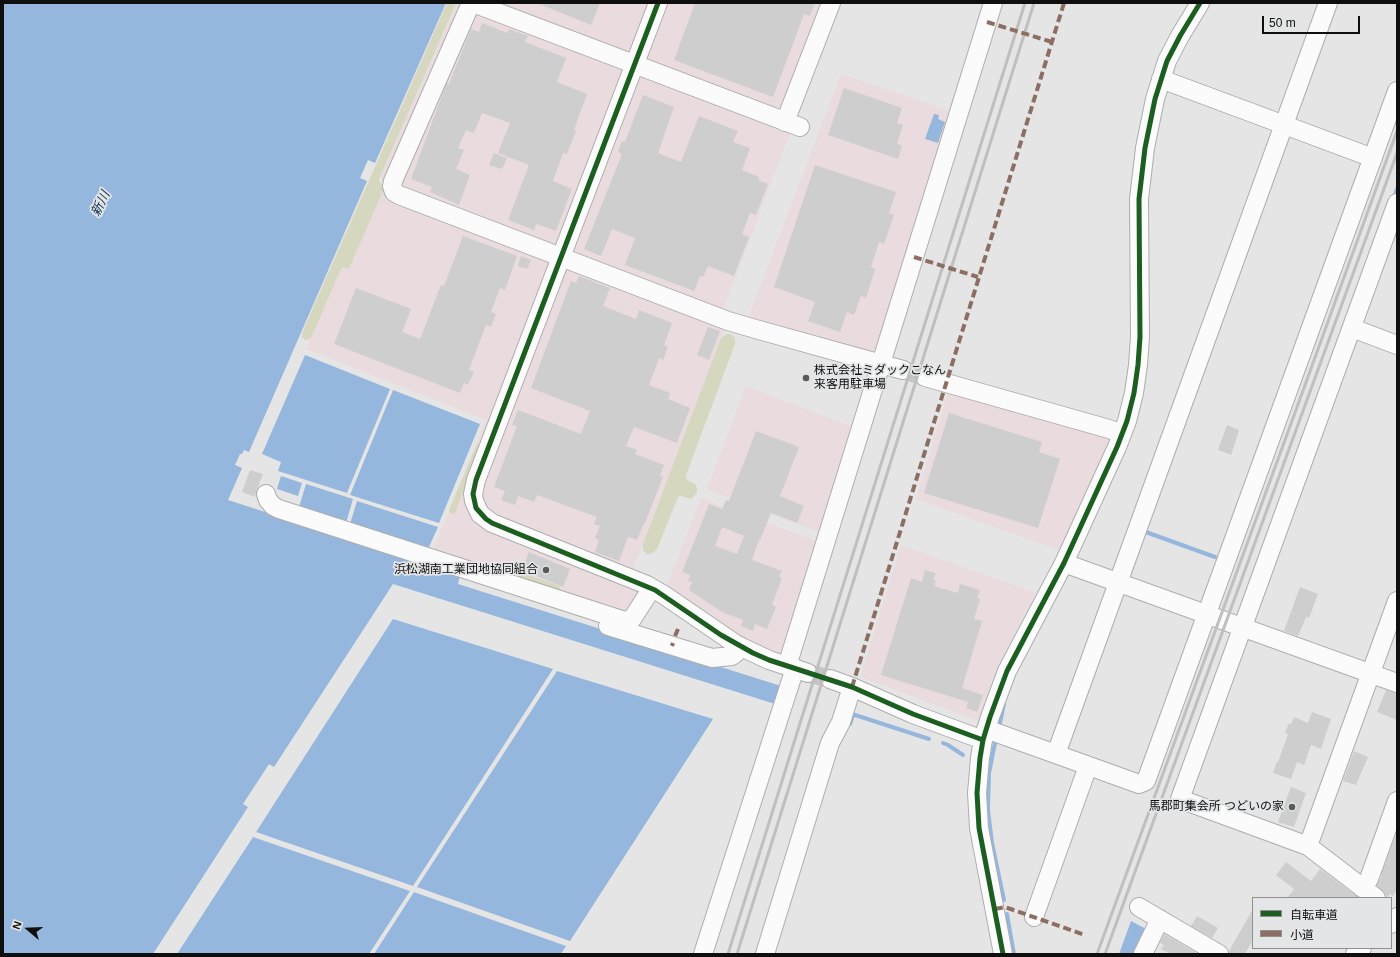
<!DOCTYPE html>
<meta charset="utf-8">
<style>
body{margin:0}
#map{position:relative;width:1400px;height:957px;overflow:hidden;background:#e5e5e5;font-family:Arial,"Noto Sans JP",sans-serif}
canvas{display:block}
.frame{position:absolute;inset:0;border:4px solid #0f0f0f;pointer-events:none}
.legend{position:absolute;left:1252px;top:897px;width:140px;height:52px;box-sizing:border-box;background:#e4e5e6;border:1px solid #8f8f90;margin:0;padding:5px 7px;list-style:none;font-size:12px;color:#0f0f0f}
.legend li{display:flex;align-items:center;gap:8px;height:20px}
.legend b{width:20px;border:1px solid #8f8f90}
.north{position:absolute;left:8px;top:909px;width:40px;height:40px;-webkit-text-stroke:3px #e4e5e6;paint-order:stroke;rotate:289deg;font-size:11px;font-weight:700;line-height:16px;text-align:center;color:#0f0f0f}
.north::after{content:'';display:block;margin:auto;width:14px;height:18px;background:#0f0f0f;clip-path:polygon(50% 0,100% 100%,50% 72%,0 100%)}
.scale{position:absolute;left:1262px;top:16px;width:98px;height:18px;box-sizing:border-box;border:2px solid #0f0f0f;border-top:0;padding-left:5px;font-size:12px;line-height:14px;white-space:nowrap;color:#0f0f0f;-webkit-text-stroke:3px #e4e5e6;paint-order:stroke}
</style>
<div id="map">
<canvas width="1400" height="957"></canvas>
<div class="frame"></div>
<ul class="legend">
<li><b style="height:5px;background:#1b5e20"></b>自転車道</li>
<li><b style="height:5px;background:#8d6e63"></b>小道</li>
</ul>
<div class="north">N</div>
<div class="scale">50 m</div>
</div>
<script>
const context = document.querySelector('canvas').getContext('2d');
context.lineJoin = 'round';
function paint(path, color) { context.fillStyle = color; context.fill(path, 'evenodd'); }
const poly = rows => new Path2D(rows.map(r => 'M' + r).join(''));
function trace(path, color, width, dash) { context.strokeStyle = color; context.lineWidth = width; context.lineCap = dash ? 'butt' : 'round'; context.setLineDash(dash || []); context.stroke(path); }
function write(font, color, halo, rows, align = 'center') {
  context.font = font + ' Arial,"Noto Sans JP",sans-serif'; context.lineWidth = 3.5; context.setLineDash([]); context.textBaseline = 'middle'; context.strokeStyle = halo; context.fillStyle = color; for (const [text, x, y, turn = 0] of rows) {
    context.save(); context.translate(x, y); context.rotate((+turn || 0) * Math.PI / 180); context.textAlign = isNaN(turn) ? turn : align; if (halo) context.strokeText(text, 0, 0); context.fillText(text, 0, 0); context.restore();
  }
}
paint(poly([
 [456,3,466,3,464,9,790,133,717,326,725,329,627,585,644,593,629,617,432,553,486,420,306,349,342,267,349,269,383,191,386,185,380,177],
 [498,3,824,3,786,103,775,109],
 [841,74,950,111,876,349,871,351,748,318],
 [746,386,852,427,819,532,707,489],
 [949,390,1107,435,1109,440,1059,550,916,499],
 [701,498,816,541,782,649,778,652,752,643,667,586],
 [901,545,1036,593,997,667,979,718,976,720,863,678,861,675]
]), '#eadbde');
paint(poly([
 [447,3,456,3,380,177,379,181,384,188,383,191,349,269,342,267,311,338,308,340,305,340,302,337,302,333],
 [726,334,731,334,735,338,735,344,686,475,687,480,696,485,697,489,697,493,691,499,680,496,678,497,657,549,653,553,647,554,643,550,643,544,721,338],
 [477,444,479,444,480,447,455,513,454,514,451,514,449,510],
 [523,573,559,586,561,590,560,593,519,578,521,575]
]), '#d6d7bf');
paint(poly([
 [3,3,446,3,375,163,368,160,360,178,367,181,249,452,244,450,242,454,240,454,235,465,242,468,228,500,460,575,458,584,781,686,775,704,393,584,274,767,269,764,243,804,248,807,153,954,3,954],
 [934,114,939,115,938,119,945,122,938,143,925,139],
 [305,355,390,389,347,493,278,471,281,462,262,454],
 [393,390,480,424,439,523,350,495],
 [281,476,302,483,298,496,277,489],
 [306,484,353,499,346,523,299,507],
 [357,501,438,527,428,549,350,524],
 [393,619,553,669,413,886,256,832],
 [557,671,713,719,570,941,417,887],
 [253,837,410,891,369,954,177,954],
 [414,892,566,946,561,954,374,954],
 [1131,921,1148,930,1136,954,1119,954]
]), '#95b7dd');
trace(poly([
 [1394,198,1397,189],
 [1143,531,1215,557],
 [849,713,929,739],
 [850,724,853,715],
 [999,728,1004,704],
 [996,738,989,773,988,810,992,843,1004,900],
 [943,743,948,745,963,755],
 [1007,914,1014,954]
]), '#95b7dd', 4);
paint(poly([
 [537,3,600,3,591,25],
 [695,3,815,3,810,16,804,14,773,97,674,60],
 [482,23,507,33,509,29,528,36,525,42,566,58,557,82,587,94,574,130,576,131,567,154,563,153,553,181,572,189,556,231,536,224,534,230,508,220,529,165,498,153,510,123,482,113,474,133,466,130,458,148,464,150,456,169,470,175,459,205,430,192,432,187,411,179,440,101,447,83,449,84,471,29,479,32],
 [844,88,902,108,897,123,903,125,897,144,902,146,898,159,828,135],
 [643,95,674,107,658,153,681,162,699,116,738,131,733,142,750,148,742,170,759,177,758,180,768,184,756,215,750,213,742,234,749,237,734,276,708,266,703,277,700,276,694,291,625,265,635,238,612,229,601,256,584,249,622,154,618,152,622,141,625,142],
 [494,153,507,158,502,169,489,165],
 [815,165,896,192,889,213,894,215,884,244,879,242,871,267,875,269,866,298,861,296,854,315,847,312,840,332,808,321,815,302,774,287],
 [463,236,517,256,505,290,500,288,491,312,496,314,491,327,486,325,469,370,474,372,468,385,464,383,460,393,334,344,356,288,411,309,402,332,420,339,441,285,444,286],
 [521,256,531,260,527,269,518,266],
 [579,276,610,288,603,306,636,319,639,310,672,323,664,345,668,347,663,360,659,358,649,385,670,393,668,399,690,408,677,443,634,427,626,446,637,450,635,454,664,465,660,476,663,477,645,523,644,523,637,540,628,537,619,561,595,552,599,540,595,538,600,526,594,524,597,517,537,495,534,502,518,496,515,505,501,500,505,491,494,487,517,426,512,425,518,410,581,434,590,411,531,388,571,281,576,283],
 [708,327,720,331,709,360,697,355],
 [949,413,1042,442,1039,452,1060,459,1038,528,924,493],
 [1227,425,1239,430,1231,455,1218,450],
 [756,431,799,447,780,496,804,506,797,523,771,513,760,540,759,540,752,560,782,571,779,577,782,578,772,605,776,607,767,629,755,624,753,631,741,626,743,620,722,612,689,590,692,582,688,581,690,575,682,572,709,504,722,509,726,500,729,501],
 [722,527,744,536,737,554,715,546],
 [250,470,263,474,256,492,255,497,242,492],
 [529,552,570,569,563,587,522,570],
 [925,570,936,573,933,580,936,581,934,586,958,593,960,584,980,590,977,598,980,599,974,619,982,621,962,688,983,695,977,712,966,708,968,702,881,675,911,578,922,582],
 [1300,587,1318,594,1309,618,1306,617,1298,636,1284,631],
 [1386,690,1397,694,1397,720,1377,712],
 [1312,712,1331,719,1321,749,1311,745,1304,765,1297,762,1291,779,1273,773,1277,761,1278,762,1288,734,1285,733,1289,723,1291,724,1294,717,1308,723],
 [1354,751,1368,757,1356,785,1343,781],
 [1291,787,1306,793,1294,827,1278,822],
 [1397,832,1397,890,1393,896,1390,894,1386,898,1386,894,1377,886,1382,876,1381,875],
 [1286,862,1311,881,1320,869,1359,898,1287,898,1294,889,1276,875],
 [1253,909,1253,940,1245,954,1229,954,1229,951],
 [1197,916,1218,928,1212,938,1191,926],
 [1164,934,1198,954,1171,954,1161,949,1164,945,1160,943]
]), '#cececf');
trace(poly([
 [903,370,925,377],
 [808,673,830,679]
]), '#c5c5c5', 18, [18, 9]);
const minor = poly([
 [471,3,393,181,392,186,394,192,399,195,728,321,759,330,903,370],
 [473,3,800,127],
 [658,3,476,480,473,494,474,501,480,514,492,523,647,585,664,595,737,645,769,660,808,673],
 [1161,79,1373,158],
 [785,122,831,3],
 [1352,328,1397,345],
 [925,377,1109,429,1122,434],
 [266,494,268,500,273,506,279,509,622,620,628,621,632,619,652,588],
 [1064,563,1397,683],
 [608,626,712,658,732,656,737,652,740,646],
 [787,666,993,3],
 [830,679,852,687,913,714,983,740],
 [986,729,1139,784,1146,781,1397,91],
 [1056,754,1328,3],
 [1308,846,1397,601],
 [1362,888,1369,879,1397,801],
 [1376,898,1308,846,1180,799,1397,203],
 [1139,907,1219,954],
 [1034,917,1088,766],
 [1391,924,1397,917],
 [703,954,795,668],
 [765,954,830,743,841,722,852,687],
 [1003,954,979,828,977,793,980,758,983,740,990,717,1007,671,1064,563,1117,447,1127,421,1134,393,1138,365,1140,337,1139,199,1145,148,1155,99,1167,61,1180,36,1200,3],
 [1143,954,1160,919],
 [1355,954,1362,948]
]);
trace(minor, '#adadad', 20);
trace(minor, '#fbfbfb', 18);
trace(poly([
 [728,954,1025,3],
 [737,954,1034,3],
 [1097,954,1296,410,1397,131],
 [1105,954,1397,153]
]), '#bfbfc0', 3);
trace(poly([
 [987,22,1052,42],
 [914,257,978,277],
 [675,636,678,629],
 [672,646,673,643],
 [852,687,1064,3],
 [995,909,1005,907,1085,935]
]), '#8d6e63', 4, [8, 4]);
trace(poly([
 [658,3,476,480,473,494,476,508,486,519,492,523,655,590,721,635,753,653,769,660,852,687,913,714,983,740],
 [1003,954,979,828,977,793,980,758,983,740,990,717,1007,671,1064,563,1117,447,1127,421,1134,393,1138,365,1140,337,1139,199,1145,148,1155,99,1167,61,1180,36,1200,3]
]), '#1b5e20', 5);
for (const [x, y, r, color] of [
 [806,378,4,"#5a5a5a"],
 [546,570,4,"#5a5a5a"],
 [1292,807,4,"#5a5a5a"]
]) { const dot = new Path2D(); dot.arc(x, y, r, 0, 2 * Math.PI); context.fillStyle = color; context.fill(dot); trace(dot, '#e4e5e6', 1.5); }
write('12px', '#0f0f0f', '#e4e5e6', [
 ["株式会社ミダックこなん",814,371,"left"],
 ["来客用駐車場",814,385,"left"],
 ["浜松湖南工業団地協同組合",538,570],
 ["馬郡町集会所 つどいの家",1284,807]
], 'right');
write('italic 13px', '#103256', '#e4e5e6', [
 ["新川",101,204,-64]
]);
</script>
